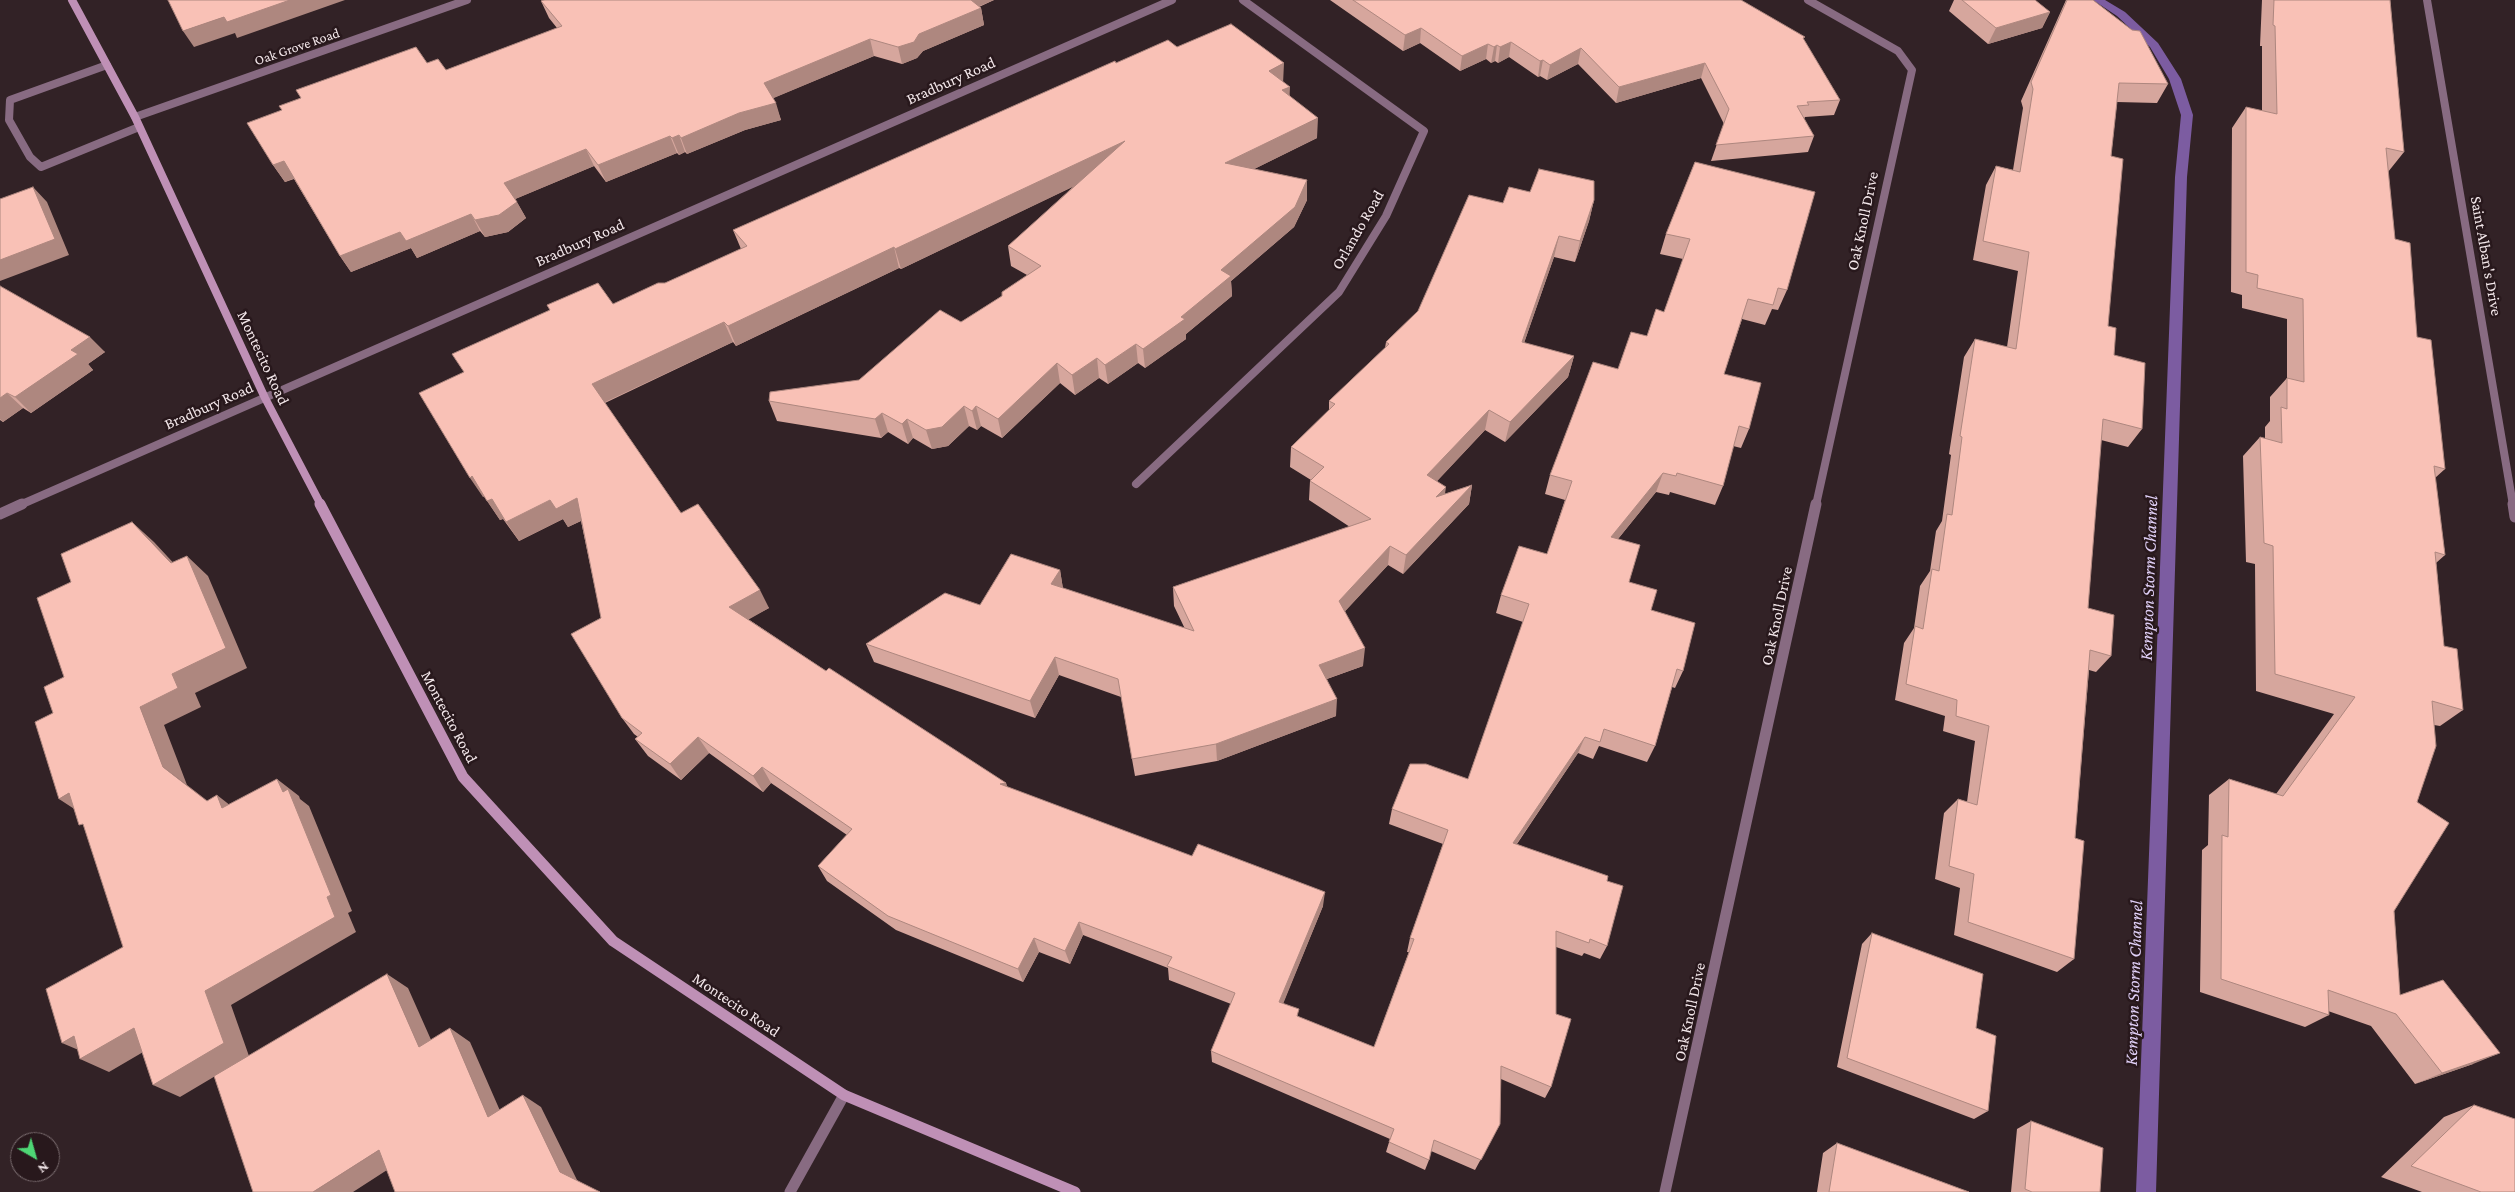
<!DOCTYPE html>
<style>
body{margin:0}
#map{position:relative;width:2515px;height:1192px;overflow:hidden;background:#322226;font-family:"Crimson Pro",serif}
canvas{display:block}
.north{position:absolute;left:10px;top:1132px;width:50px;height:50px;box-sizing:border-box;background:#28181c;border:1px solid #796b6e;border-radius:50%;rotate:142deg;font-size:14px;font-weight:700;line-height:20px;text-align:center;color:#f3e7ea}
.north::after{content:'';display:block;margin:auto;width:18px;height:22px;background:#4ed675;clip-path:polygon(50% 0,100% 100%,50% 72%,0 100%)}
</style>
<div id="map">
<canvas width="2515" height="1192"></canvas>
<div class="north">N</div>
</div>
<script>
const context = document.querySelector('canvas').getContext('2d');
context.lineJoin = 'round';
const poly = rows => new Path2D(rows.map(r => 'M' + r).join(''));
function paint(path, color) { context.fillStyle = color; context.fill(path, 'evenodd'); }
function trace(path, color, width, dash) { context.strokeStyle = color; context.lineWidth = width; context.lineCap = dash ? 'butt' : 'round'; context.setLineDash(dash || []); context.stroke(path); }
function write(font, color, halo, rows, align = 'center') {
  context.font = font + ' "Crimson Pro",serif'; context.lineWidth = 5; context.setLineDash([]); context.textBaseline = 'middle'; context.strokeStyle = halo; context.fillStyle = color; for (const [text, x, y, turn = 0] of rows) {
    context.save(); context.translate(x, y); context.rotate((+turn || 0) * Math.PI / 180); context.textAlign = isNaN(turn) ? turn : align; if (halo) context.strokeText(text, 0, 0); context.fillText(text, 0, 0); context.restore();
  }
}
paint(poly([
 [2093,0,2105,0,2125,12,2158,43,2181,79,2193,115,2187,177,2156,1192,2136,1192,2175,177,2181,115,2169,79,2150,47,2117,16,2093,0]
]), '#7c5ca1');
trace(poly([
 [107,65,10,100,9,120,30,157,41,167,139,127]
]), '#886b82', 8);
trace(poly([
 [1808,0,1898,51,1912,70,1816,505],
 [2427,0,2513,505],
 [135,117,467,0],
 [1136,484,1339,292,1386,216,1424,131,1243,0],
 [20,505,1172,0]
]), '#886b82', 8);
trace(poly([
 [2513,504,2515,517],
 [0,514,22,504],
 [790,1192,844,1095],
 [1665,1192,1816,504]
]), '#886b82', 11);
trace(poly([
 [72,0,135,117,265,398,321,505]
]), '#bf90b6', 8);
trace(poly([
 [320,504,463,777,613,941,844,1095,1075,1192]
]), '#bf90b6', 11);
paint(poly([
 [544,0,994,0,979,7,981,8,984,25,923,51,917,58,902,64,874,56,773,98,781,120,745,130,687,154,685,152,679,155,677,153,606,182,594,166,515,199,526,218,508,232,485,237,480,231,417,258,411,248,351,272,340,256,294,179,285,182,273,165,427,63,446,70,557,28,549,18,541,1],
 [1330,0,1741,0,1804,40,1840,100,1834,115,1805,117,1804,119,1814,136,1808,152,1711,161,1724,124,1701,78,1616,103,1578,64,1547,80,1540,76,1538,77,1509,57,1498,63,1495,61,1491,63,1486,59,1460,71,1420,43,1403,51],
 [1954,0,2035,0,2050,12,2042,28,1988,44,1949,11],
 [2066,0,2093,0,2168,84,2157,103,2117,102,2111,156,2108,326,2114,355,2142,429,2128,447,2101,440,2088,608,2111,656,2096,672,2089,670,2075,838,2074,959,2057,972,1954,935,1960,888,1935,879,1944,813,1958,799,1967,802,1975,741,1943,731,1945,716,1895,700,1904,643,1914,628,1920,586,1930,571,1936,531,1942,521,1951,455,1949,454,1964,357,1975,339,2007,347,2018,271,1973,260,1986,185,1996,166,2013,170,2023,108,2021,101],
 [2262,0,2390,0,2404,152,2388,172,2395,239,2417,337,2445,469,2435,478,2445,555,2436,563,2444,646,2463,710,2440,726,2434,725,2394,911,2400,995,2473,1064,2415,1084,2371,1026,2328,1011,2329,1015,2305,1027,2200,992,2202,850,2208,845,2209,795,2229,779,2276,794,2334,714,2256,691,2255,564,2246,562,2243,456,2260,437,2265,439,2265,427,2270,421,2270,397,2287,378,2287,319,2242,308,2242,295,2231,292,2232,128,2246,107,2262,111,2262,46,2260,46],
 [1177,47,1283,82,1290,96,1317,138,1254,169,1307,180,1307,200,1294,227,1231,281,1232,296,1186,334,1186,339,1145,368,1138,363,1108,384,1099,378,1075,395,1060,383,1002,438,981,426,977,430,969,426,948,446,932,449,913,438,908,444,888,432,881,438,777,421,769,401,859,380,961,322,1002,296,1027,275,1011,266,1008,246,1074,186,901,269,899,268,736,346,733,342,605,403,681,513,769,608,748,619,826,671,1006,783,1007,787,1323,906,1283,1003,1299,1017,1374,1047,1409,952,1407,952,1410,938,1443,844,1389,824,1392,809,1468,779,1523,622,1496,613,1501,595,1547,554,1565,500,1545,494,1550,475,1618,369,1647,336,1664,312,1683,259,1660,254,1666,234,1695,162,1787,290,1778,310,1772,309,1765,325,1742,319,1724,374,1749,429,1741,448,1733,446,1723,486,1715,505,1670,492,1669,495,1656,492,1618,539,1629,582,1651,610,1683,671,1675,688,1672,687,1655,746,1647,762,1599,746,1593,759,1578,753,1517,844,1607,881,1607,946,1600,959,1584,953,1582,956,1556,947,1551,1087,1545,1098,1501,1079,1500,1124,1475,1170,1431,1151,1429,1160,1425,1170,1386,1152,1390,1139,1212,1062,1211,1051,1231,1004,1169,980,1168,968,1083,935,1070,964,1039,952,1023,982,896,930,827,881,818,866,847,835,771,783,763,792,709,753,681,780,648,756,635,739,638,737,634,734,622,718,581,521,568,527,563,519,519,541,503,519,500,520,484,496,483,497,464,372,550,310,547,305,613,304,665,283,741,249,733,230,1116,63],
 [1530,192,1594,200,1589,221,1575,262,1554,257,1524,343,1574,356,1568,377,1505,442,1485,430,1437,481,1445,494,1472,485,1469,504,1403,574,1388,565,1345,611,1363,666,1327,679,1336,716,1217,761,1135,776,1121,697,1059,675,1035,718,874,662,866,644,980,605,1060,570,1063,589,1185,629,1174,606,1173,587,1350,527,1309,500,1310,481,1311,480,1290,467,1291,447,1329,411,1329,401,1385,348,1386,342,1418,311,1503,203],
 [0,287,105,352,88,364,93,370,31,413,23,408,3,422,0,420],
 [1872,933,1976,1028,1988,1111,1974,1119,1837,1067,1862,944],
 [2474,1105,2515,1192,2422,1192,2381,1177,2444,1117],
 [2031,1121,2100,1192,2011,1192,2017,1129],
 [1837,1143,1969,1192,1817,1192,1823,1153]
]), '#d6a69d');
paint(poly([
 [290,0,345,0,237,38,235,33,194,47,183,31,224,17],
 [966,0,994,0,968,11],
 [981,8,984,25,923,51,917,58,902,64,898,47,919,34],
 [2050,12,2042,28,1988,44,1996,28],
 [1421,28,1420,43,1403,51,1405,35],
 [870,39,874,56,769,100,764,83],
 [1511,42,1509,57,1498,63,1500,47],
 [1488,44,1486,59,1460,71,1462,56],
 [1497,45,1495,61,1491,63,1494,47],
 [1581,48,1578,64,1547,80,1550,65],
 [1543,60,1540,76,1538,77,1540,61],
 [1284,63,1283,84,1269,71],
 [1705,63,1701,78,1616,103,1619,87],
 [1290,87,1289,107,1282,90],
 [776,103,781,120,745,130,687,154,681,138,739,113],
 [1318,118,1317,138,1226,183,1225,163],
 [679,135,685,152,679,155,672,138],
 [670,136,677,153,606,182,598,165],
 [1125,141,1127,161,901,269,895,249],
 [586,149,594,166,513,200,504,183],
 [284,161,295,178,285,182,273,165],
 [1307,180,1307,200,1294,227,1231,281,1232,296,1186,334,1186,339,1145,368,1143,349,1181,317,1221,270],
 [33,187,47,202,69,255,0,281,0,260],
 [1594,200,1589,221,1575,262,1580,241],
 [517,202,526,218,508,232,485,237,475,220],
 [471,214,480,231,417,258,411,248,351,272,340,256,400,232],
 [1559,236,1554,257,1517,363,1522,342],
 [894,247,899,268,736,346,728,326],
 [724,322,733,342,603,403,592,384],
 [90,337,105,352,88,364,93,370,31,413,15,397,71,350],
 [1136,344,1138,363,1108,384,1105,365],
 [1574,356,1568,377,1505,442,1510,422],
 [1097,358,1099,378,1075,395,1072,375],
 [1057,363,1060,383,1002,438,998,419],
 [7,393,23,408,3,422,0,419,0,398],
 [964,406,969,426,948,446,932,449,926,430],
 [976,406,981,426,977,430,972,411],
 [1489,410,1485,430,1424,495,1427,475],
 [882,413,888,432,881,438,875,419],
 [907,419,913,438,908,444,902,424],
 [1663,473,1656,492,1605,555,1611,537],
 [472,476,486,495,483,497,470,478],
 [1472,485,1469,504,1403,574,1406,555],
 [1446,487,1443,507,1436,497],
 [577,498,589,517,568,527,563,519,519,541,506,522,550,500],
 [492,499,505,518,500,520,487,501],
 [132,522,154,542,192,583,171,563],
 [1390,546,1388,565,1338,619,1339,601],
 [187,556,208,576,247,668,195,693,201,707,164,725,187,785,230,818,163,767,140,707,172,674],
 [1060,570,1063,589,1051,584],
 [760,590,769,608,739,625,729,607],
 [1365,648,1363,666,1318,682,1319,665],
 [1055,657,1059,675,1035,718,1030,701],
 [1337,699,1336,716,1217,761,1216,744],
 [698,737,709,753,681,780,670,764],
 [1585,737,1578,753,1507,858,1513,843],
 [762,767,771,783,763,792,753,776],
 [277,779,299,796,300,799,309,806,352,911,348,913,356,932,231,1005,249,1056,180,1097,153,1085,205,991,327,897],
 [1006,783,1011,799,1000,784],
 [69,793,85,816,59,799],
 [217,795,240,813,222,808],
 [1325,892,1323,906,1279,1014,1279,1002],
 [1079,922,1083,935,1070,964,1065,951],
 [1034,938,1039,952,1023,982,1018,969],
 [387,974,408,988,440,1060,419,1047],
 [134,1028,162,1041,109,1072,80,1059,88,1054,62,1043,74,1036],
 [450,1028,470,1042,508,1129,488,1117],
 [2500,1053,2473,1064,2415,1084,2442,1073],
 [523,1095,541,1107,578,1182,560,1172],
 [379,1150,401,1161,353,1192,313,1192]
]), '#ae877f');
const building = poly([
 [168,0,290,0,227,22,224,17,183,31,168,0],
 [544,0,971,0,981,8,919,34,914,42,898,47,870,39,764,83,776,103,739,113,681,138,679,135,672,138,670,136,598,165,586,149,504,183,517,202,499,215,475,220,471,214,406,241,400,232,340,256,284,161,273,165,247,123,282,110,279,106,301,98,296,90,416,47,427,63,438,59,446,70,562,26,541,1,544,0],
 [1353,0,1741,0,1805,37,1803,38,1840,100,1807,102,1809,105,1797,106,1814,136,1716,145,1729,109,1705,63,1619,87,1581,48,1550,65,1543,60,1540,61,1511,42,1500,47,1497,45,1494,47,1488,44,1462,56,1421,28,1405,35,1353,0],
 [1962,0,2035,0,2050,12,1996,28,1962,0],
 [2067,0,2093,0,2132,30,2140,31,2168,84,2119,83,2111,156,2123,159,2108,326,2116,328,2114,355,2145,363,2142,429,2103,419,2088,608,2114,615,2111,656,2090,650,2075,838,2084,841,2074,959,1968,922,1974,874,1949,866,1958,799,1977,805,1989,726,1956,716,1957,700,1906,684,1915,626,1923,629,1932,569,1939,571,1947,514,1952,515,1962,437,1960,436,1975,339,2016,349,2029,252,1983,241,1996,166,2020,172,2033,89,2031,82,2067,0],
 [2274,0,2390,0,2404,152,2386,148,2395,239,2410,243,2417,337,2431,340,2445,469,2434,466,2445,555,2435,552,2444,646,2457,649,2463,710,2432,701,2436,746,2417,802,2449,823,2394,911,2400,995,2443,980,2500,1053,2442,1073,2396,1014,2328,990,2329,1015,2221,979,2222,835,2228,837,2229,779,2283,796,2355,697,2275,674,2273,546,2264,543,2260,437,2282,443,2281,407,2287,409,2287,378,2304,382,2303,299,2257,288,2258,275,2246,272,2246,107,2277,114,2275,26,2273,25,2274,0],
 [1231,24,1284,63,1269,71,1290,87,1282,90,1318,118,1225,163,1307,180,1295,207,1221,270,1231,276,1181,317,1185,319,1143,349,1136,344,1105,365,1097,358,1072,375,1057,363,998,419,976,406,972,411,964,406,942,427,926,430,907,419,902,424,882,413,875,419,769,401,770,392,859,380,940,310,961,322,1002,296,1002,292,1041,266,1008,246,1125,141,895,249,894,247,728,326,724,322,592,384,681,513,698,504,760,590,729,607,826,671,829,668,1006,783,1000,784,1192,856,1198,844,1325,892,1279,1002,1299,1009,1297,1016,1374,1047,1414,939,1410,938,1448,830,1392,809,1410,764,1426,764,1468,779,1529,604,1501,595,1519,546,1547,554,1572,481,1550,475,1593,362,1618,369,1631,332,1647,336,1656,309,1664,312,1690,239,1666,234,1695,162,1815,192,1787,290,1778,288,1773,305,1748,299,1724,374,1761,383,1749,429,1739,426,1723,486,1677,473,1676,476,1663,473,1611,537,1640,545,1629,582,1657,590,1651,610,1695,623,1683,671,1677,669,1655,746,1604,729,1600,742,1585,737,1513,843,1608,876,1607,881,1623,886,1607,946,1590,939,1589,943,1556,931,1556,1014,1571,1019,1551,1087,1501,1066,1500,1124,1481,1160,1434,1140,1429,1160,1389,1142,1394,1129,1211,1051,1235,993,1167,966,1172,957,1079,922,1065,951,1034,938,1018,969,888,916,818,866,852,829,762,767,753,776,698,737,670,764,635,739,642,733,622,718,571,634,601,618,577,498,556,509,550,500,506,522,492,499,487,501,472,476,470,478,419,393,464,372,452,354,550,310,547,305,598,283,613,304,658,283,665,283,747,246,733,230,1115,61,1116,63,1168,40,1177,47,1231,24],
 [1539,169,1594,181,1594,200,1580,241,1559,236,1522,342,1574,356,1510,422,1489,410,1427,475,1446,487,1436,497,1472,485,1406,555,1390,546,1339,601,1365,648,1319,665,1337,699,1216,744,1132,759,1118,679,1055,657,1030,701,866,644,945,593,980,605,1011,554,1060,570,1051,584,1194,631,1173,587,1371,519,1310,481,1324,467,1291,447,1335,404,1329,401,1389,344,1386,342,1418,311,1469,195,1503,203,1509,187,1530,192,1539,169],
 [33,187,55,239,0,260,0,199,33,187],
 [0,286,90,337,71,350,78,354,15,397,7,393,0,398,0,286],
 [132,522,171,563,187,556,226,648,172,674,178,688,140,707,163,767,207,801,217,795,222,808,277,779,283,792,288,789,331,895,327,897,335,917,205,991,224,1043,153,1085,134,1028,80,1059,74,1036,62,1043,46,989,123,947,83,824,79,825,69,793,59,799,35,722,53,713,44,687,64,677,37,598,71,582,61,554,132,522],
 [1872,933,1983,974,1976,1028,1996,1036,1988,1111,1847,1058,1872,933],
 [387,974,419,1047,450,1028,488,1117,523,1095,560,1172,600,1192,395,1192,379,1150,313,1192,253,1192,214,1076,387,974],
 [2474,1105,2515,1119,2515,1192,2481,1192,2411,1166,2474,1105],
 [2031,1121,2103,1148,2100,1192,2032,1192,2025,1189,2031,1121],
 [1837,1143,1969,1192,1829,1192,1837,1143]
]);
paint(building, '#f9c1b6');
trace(building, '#ae877f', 1);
write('14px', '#f3e7ea', '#28181c', [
 ["Oak Grove Road",297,47,-19]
]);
write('16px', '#f3e7ea', '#28181c', [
 ["Bradbury Road",951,81,-24],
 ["Oak Knoll Drive",1863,221,-78],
 ["Orlando Road",1358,230,-60],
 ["Bradbury Road",580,243,-24],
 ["Saint Alban's Drive",2486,256,80],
 ["Montecito Road",263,358,65],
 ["Bradbury Road",209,406,-24],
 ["Oak Knoll Drive",1777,616,-78],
 ["Montecito Road",449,717,62],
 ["Montecito Road",736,1005,34],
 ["Oak Knoll Drive",1690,1012,-78]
]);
write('italic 18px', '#e1d1f8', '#28181c', [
 ["Kempton Storm Channel",2149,578,-88],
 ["Kempton Storm Channel",2134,983,-88]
]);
</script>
